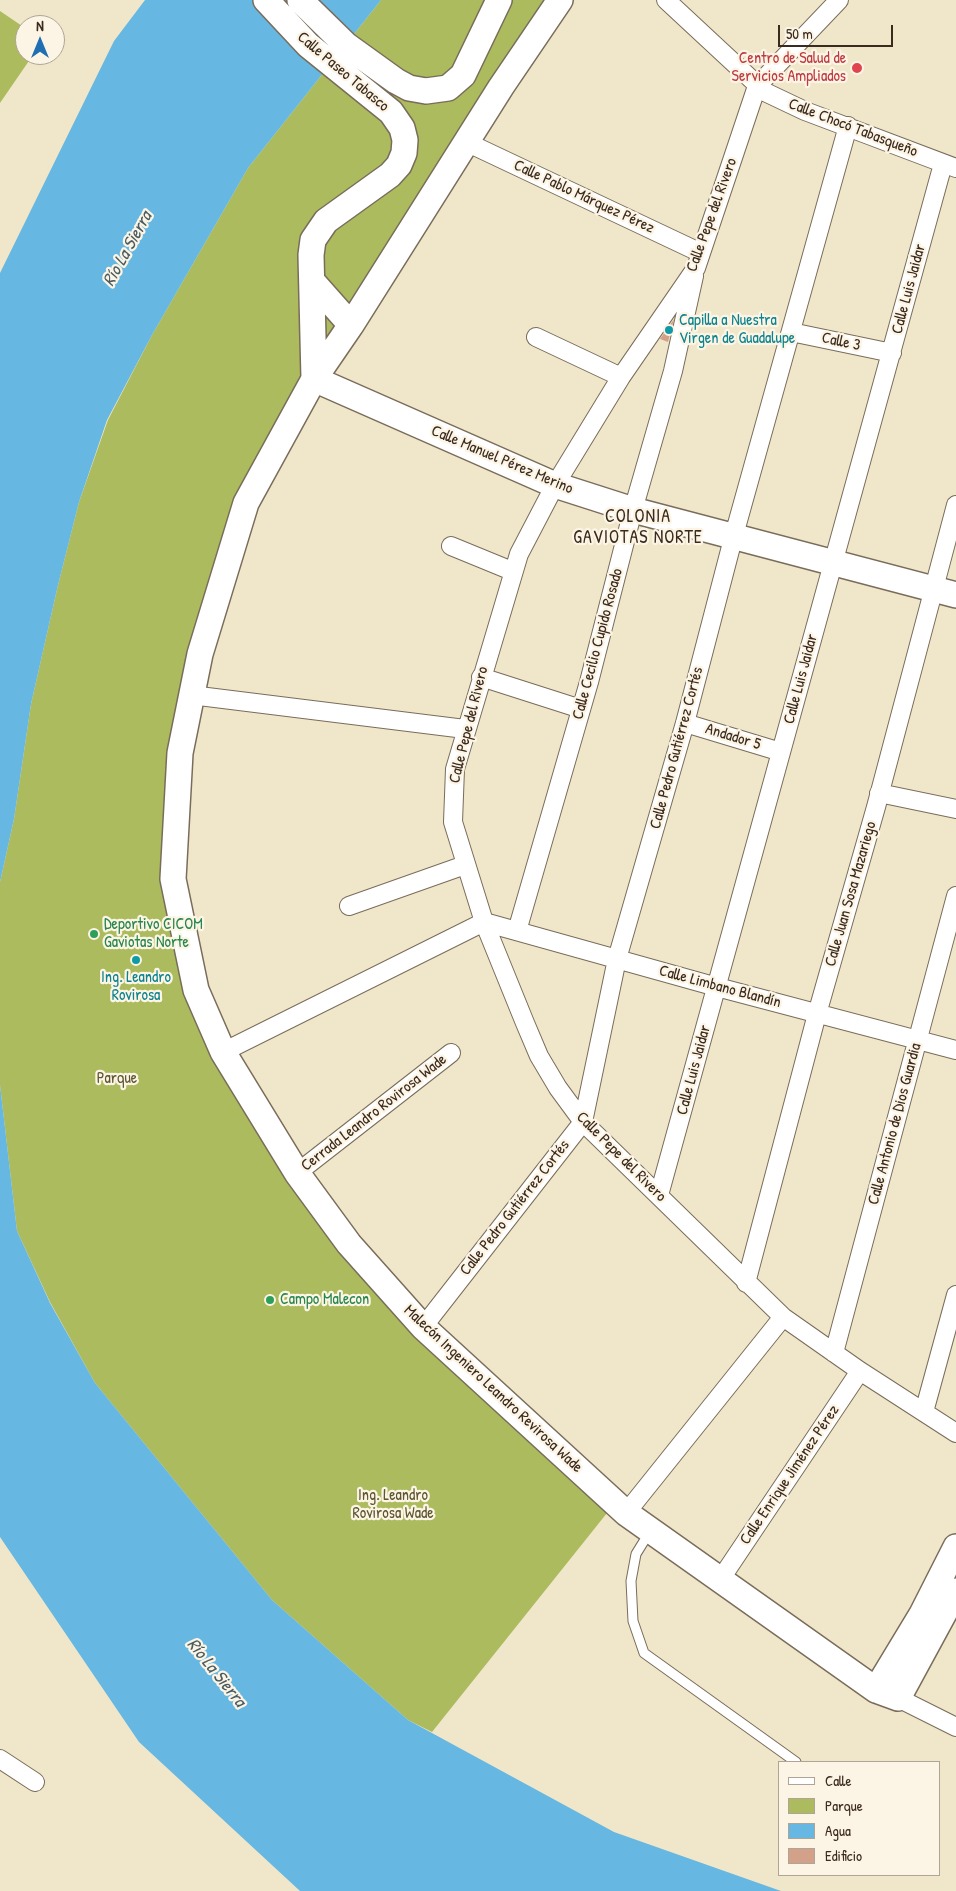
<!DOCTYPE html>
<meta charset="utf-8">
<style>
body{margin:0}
#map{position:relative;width:956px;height:1891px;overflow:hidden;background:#f0e7ca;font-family:"Patrick Hand",sans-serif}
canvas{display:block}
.legend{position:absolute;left:778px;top:1761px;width:162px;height:115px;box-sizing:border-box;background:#fcf5e5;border:1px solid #afa495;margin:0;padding:6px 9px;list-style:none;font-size:15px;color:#3b2a1e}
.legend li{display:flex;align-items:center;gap:10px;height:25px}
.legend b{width:25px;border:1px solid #afa495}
.north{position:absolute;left:15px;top:15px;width:50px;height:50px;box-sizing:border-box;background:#fcf5e5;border:1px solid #afa495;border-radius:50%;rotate:0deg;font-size:14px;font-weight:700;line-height:20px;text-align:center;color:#3b2a1e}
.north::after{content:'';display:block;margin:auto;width:18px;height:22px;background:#1f6fb2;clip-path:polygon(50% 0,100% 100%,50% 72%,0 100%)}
.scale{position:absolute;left:778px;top:25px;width:115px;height:22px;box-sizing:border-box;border:2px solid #3b2a1e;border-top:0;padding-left:6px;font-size:15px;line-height:18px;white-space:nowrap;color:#3b2a1e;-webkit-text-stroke:4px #fcf5e5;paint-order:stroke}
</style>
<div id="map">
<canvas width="956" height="1891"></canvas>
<ul class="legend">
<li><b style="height:6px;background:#fff"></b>Calle</li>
<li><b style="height:14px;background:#abbb5e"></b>Parque</li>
<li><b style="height:14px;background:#66b7e1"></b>Agua</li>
<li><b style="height:14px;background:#d3a189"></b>Edificio</li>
</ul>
<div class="north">N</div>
<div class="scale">50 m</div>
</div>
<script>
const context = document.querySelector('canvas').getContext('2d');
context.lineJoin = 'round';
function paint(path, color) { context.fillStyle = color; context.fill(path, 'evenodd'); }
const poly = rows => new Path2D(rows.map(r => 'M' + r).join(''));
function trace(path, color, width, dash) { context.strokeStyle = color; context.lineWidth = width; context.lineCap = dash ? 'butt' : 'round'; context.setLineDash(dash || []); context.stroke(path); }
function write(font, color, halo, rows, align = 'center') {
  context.font = font + ' "Patrick Hand",sans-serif'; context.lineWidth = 4.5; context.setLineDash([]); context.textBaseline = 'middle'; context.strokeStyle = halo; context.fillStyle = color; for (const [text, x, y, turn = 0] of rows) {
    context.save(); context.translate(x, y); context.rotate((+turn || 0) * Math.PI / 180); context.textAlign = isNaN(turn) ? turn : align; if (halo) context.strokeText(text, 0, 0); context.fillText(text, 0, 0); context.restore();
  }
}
paint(poly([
 [381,0,560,0,246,503,191,695,173,879,196,990,349,1244,615,1503,432,1732,408,1720,272,1600,95,1383,50,1302,17,1231,0,1085,0,882,14,819,31,704,58,585,79,502,108,420,152,335,248,168],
 [0,11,25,28,25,55,33,55,0,103]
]), '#abbb5e');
paint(poly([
 [145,0,381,0,248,168,152,335,107,420,79,502,58,585,31,704,14,819,0,882,0,273,114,41],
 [0,1085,17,1231,50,1303,95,1383,272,1600,408,1720,614,1832,781,1891,300,1891,139,1742,0,1537]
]), '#66b7e1');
paint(poly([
 [674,319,668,342,660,339]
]), '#d3a189');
const lane = poly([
 [649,1533,636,1554,631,1581,633,1621,644,1653,796,1762]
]);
const street = poly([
 [666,0,765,92,805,111,956,168],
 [839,0,757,86,696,268,621,377,555,485,519,554,455,769,453,822,484,922,525,1023,539,1056,558,1088,583,1122,783,1317,860,1371,956,1433],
 [466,142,701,253],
 [791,332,892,353],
 [536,337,621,377],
 [451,546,512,571],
 [481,677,581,709],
 [191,695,465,729],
 [685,723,781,752],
 [879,793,956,809],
 [349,906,465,865],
 [517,931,589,682,633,510,673,371,694,276],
 [223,1052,484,922,717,987,956,1050],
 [297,1173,451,1053],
 [659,1195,943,164],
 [746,1283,817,1014,876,807,956,505],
 [423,1327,583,1122,617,959,685,723,734,535,848,126],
 [834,1353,956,896],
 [924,1412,956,1295],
 [626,1513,783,1317],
 [720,1580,860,1371],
 [898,1698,956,1727],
 [0,1759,35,1782]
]);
const secondary = poly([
 [266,0,308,45,391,112,402,128,405,140,404,153,399,165,390,175,326,221,313,240,311,255,314,379],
 [300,0,346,45,396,81,409,88,426,91,448,88,463,75,499,0],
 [560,0,501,87,351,325,314,379,246,503,200,654,180,753,173,879,196,990,223,1052,297,1173,349,1244,423,1327,626,1513,876,1690,898,1698,956,1591],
 [312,281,351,325],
 [314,379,555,485,633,510,956,595],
 [876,1690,922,1614,956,1547]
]);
trace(lane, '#7a6c5a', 11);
trace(street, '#7a6c5a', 20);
trace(secondary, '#7a6c5a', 28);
trace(lane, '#fff', 9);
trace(street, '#fff', 18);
trace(secondary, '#fff', 25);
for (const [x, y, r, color] of [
 [857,68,6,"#e0444e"],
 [669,330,5,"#0f9aa8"],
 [94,934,5,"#2e9e5b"],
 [136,960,5,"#0f9aa8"],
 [270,1300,5,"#2e9e5b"]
]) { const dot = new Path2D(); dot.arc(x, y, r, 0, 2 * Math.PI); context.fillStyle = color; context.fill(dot); trace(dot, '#fcf5e5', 2); }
write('16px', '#be3a42', '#fcf5e5', [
 ["Centro de Salud de",846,59],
 ["Servicios Ampliados",846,77]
], 'right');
write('16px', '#3b2a1e', '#fcf5e5', [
 ["Calle Paseo Tabasco",343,72,40],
 ["Calle Chocó Tabasqueño",853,128,21],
 ["Calle Pablo Márquez Pérez",584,197,25],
 ["Calle Pepe del Rivero",712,215,-70],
 ["Calle Luis Jaidar",909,289,-75],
 ["Calle 3",841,342,12],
 ["Calle Manuel Pérez Merino",502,460,23],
 ["Calle Cecilio Cupido Rosado",598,644,-75],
 ["Calle Luis Jaidar",801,679,-75],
 ["Calle Pepe del Rivero",469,725,-76],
 ["Andador 5",733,737,17],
 ["Calle Pedro Gutiérrez Cortés",677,748,-75],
 ["Calle Juan Sosa Mazariego",851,894,-74],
 ["Calle Limbano Blandín",720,987,15],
 ["Calle Luis Jaidar",694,1070,-75],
 ["Cerrada Leandro Rovirosa Wade",374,1113,-38],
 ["Calle Antonio de Dios Guardia",895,1124,-75],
 ["Calle Pepe del Rivero",621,1157,45],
 ["Calle Pedro Gutiérrez Cortés",515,1208,-52],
 ["Malecón Ingeniero Leandro Revirosa Wade",493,1389,43],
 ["Calle Enrique Jiménez Pérez",790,1475,-56]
]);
write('16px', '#0d838f', '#fcf5e5', [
 ["Capilla a Nuestra",679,321],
 ["Virgen de Guadalupe",679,339],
 ["Ing. Leandro",136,978,"center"],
 ["Rovirosa",136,996,"center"]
], 'left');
write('16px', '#27864d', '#fcf5e5', [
 ["Deportivo CICOM",104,925],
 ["Gaviotas Norte",104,943],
 ["Campo Malecon",280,1300]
], 'left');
write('16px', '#5d5631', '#fcf5e5', [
 ["Parque",117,1079],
 ["Ing. Leandro",393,1496],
 ["Rovirosa Wade",393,1514]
]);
write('italic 18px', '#4a5b62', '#fcf5e5', [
 ["Río La Sierra",128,249,-61],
 ["Río La Sierra",216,1673,51]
]);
context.letterSpacing = '1px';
write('18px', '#3b2a1e', '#fcf5e5', [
 ["COLONIA",638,517],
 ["GAVIOTAS NORTE",638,538]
]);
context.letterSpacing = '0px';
</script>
